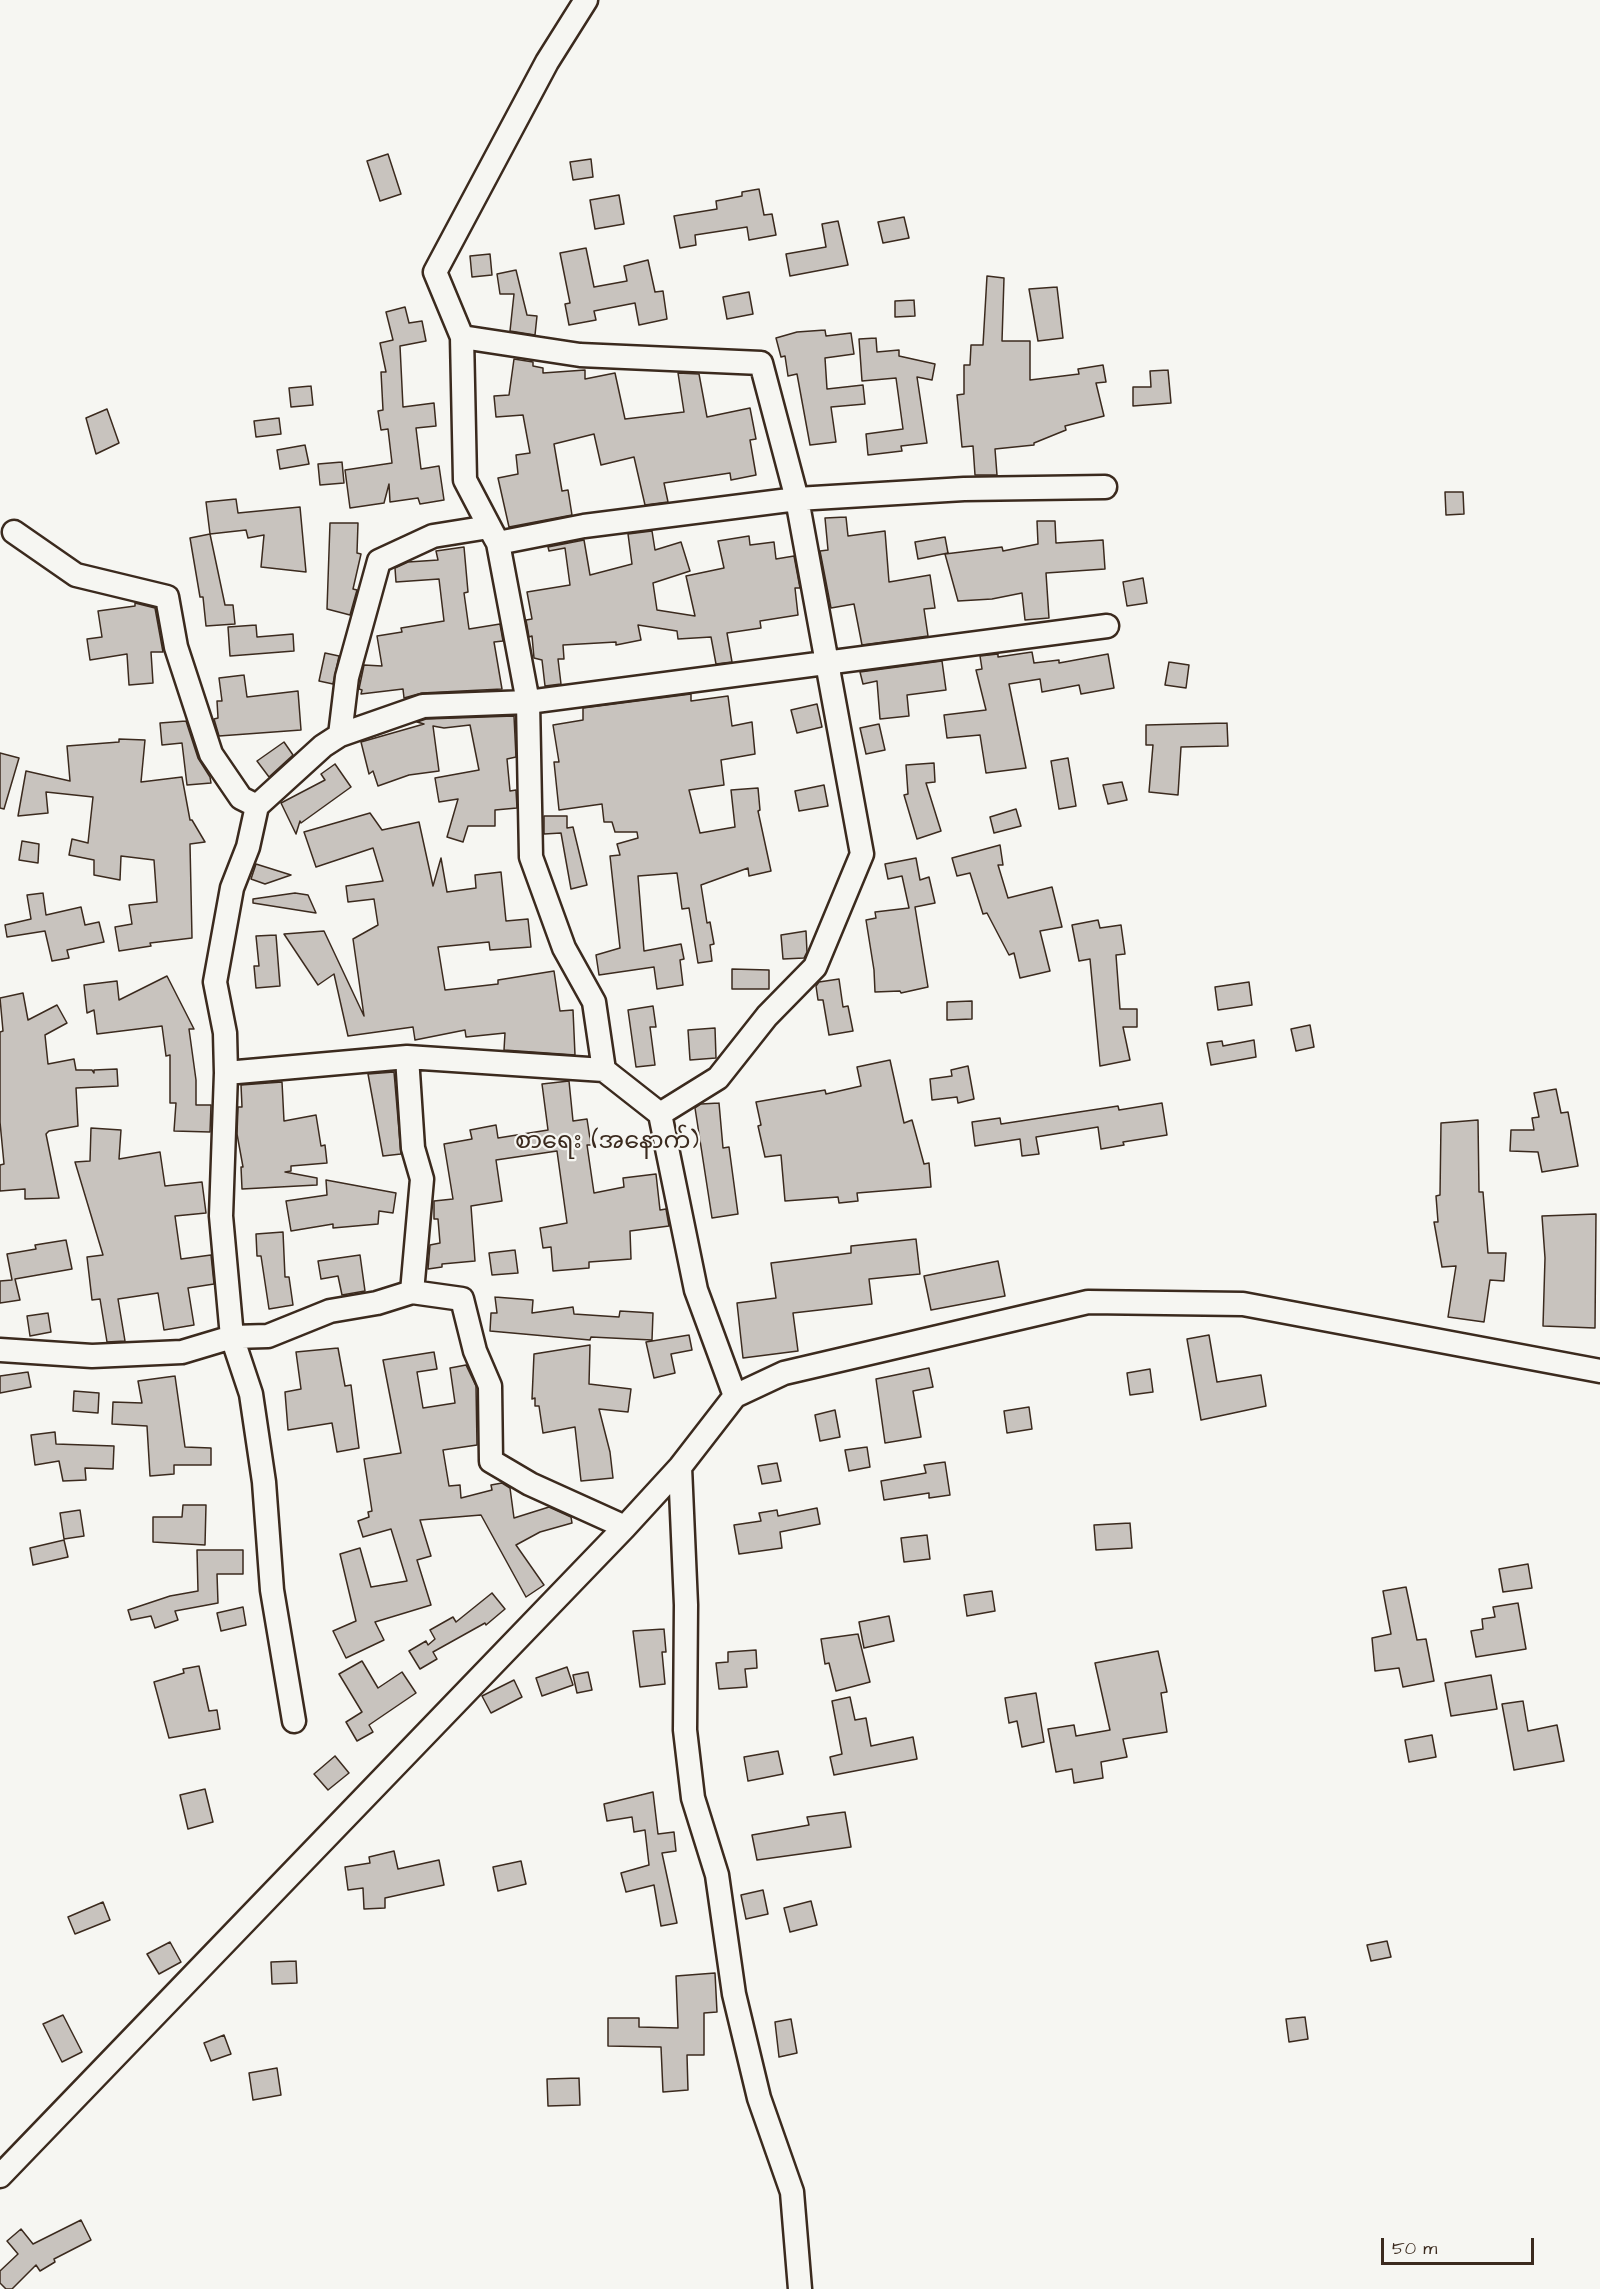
<!DOCTYPE html>
<meta charset="utf-8">
<style>
body{margin:0}
#map{position:relative;width:1600px;height:2289px;overflow:hidden;background:#f6f6f2;font-family:"Architects Daughter",sans-serif}
canvas{display:block}
.scale{position:absolute;left:1381px;top:2238px;width:153px;height:27px;box-sizing:border-box;border:3px solid #3b2a1e;border-top:0;padding-left:8px;font-size:18px;line-height:21px;white-space:nowrap;color:#3b2a1e;-webkit-text-stroke:4px #f6f6f2;paint-order:stroke}
</style>
<div id="map">
<canvas width="1600" height="2289"></canvas>
<div class="scale">50 m</div>
</div>
<script>
const context = document.querySelector('canvas').getContext('2d');
context.lineJoin = 'round';
function paint(path, color) { context.fillStyle = color; context.fill(path, 'evenodd'); }
const poly = rows => new Path2D(rows.map(r => 'M' + r).join(''));
function trace(path, color, width, dash) { context.strokeStyle = color; context.lineWidth = width; context.lineCap = dash ? 'butt' : 'round'; context.setLineDash(dash || []); context.stroke(path); }
function write(font, color, halo, rows, align = 'center') {
  context.font = font + ' "Architects Daughter","Noto Sans Myanmar",sans-serif'; context.lineWidth = 4.5; context.setLineDash([]); context.textBaseline = 'middle'; context.strokeStyle = halo; context.fillStyle = color; for (const [text, x, y, turn = 0] of rows) {
    context.save(); context.translate(x, y); context.rotate((+turn || 0) * Math.PI / 180); context.textAlign = isNaN(turn) ? turn : align; if (halo) context.strokeText(text, 0, 0); context.fillText(text, 0, 0); context.restore();
  }
}
const building = poly([
 [388,154,401,194,380,201,367,161,388,154],
 [591,159,593,177,573,180,570,162,591,159],
 [759,189,764,215,772,214,776,235,749,240,747,227,695,235,696,245,680,248,674,216,717,209,716,201,742,196,742,192,759,189],
 [619,195,624,224,595,229,590,200,619,195],
 [904,217,909,238,883,243,878,222,904,217],
 [838,221,848,265,790,276,786,254,826,247,822,224,838,221],
 [586,248,594,287,627,281,624,266,648,260,655,292,663,291,667,319,639,325,635,303,594,311,596,320,569,325,565,304,570,303,560,253,586,248],
 [490,254,492,275,472,277,470,256,490,254],
 [516,270,527,315,537,316,535,335,510,331,514,294,500,294,497,274,516,270],
 [987,276,1004,278,1002,341,1030,341,1030,380,1079,374,1078,369,1103,365,1106,382,1096,383,1104,416,1065,426,1066,430,1034,443,1034,445,995,449,997,475,975,475,973,446,962,447,957,395,964,394,964,365,970,365,971,345,983,345,987,276],
 [1057,287,1063,338,1038,341,1029,289,1057,287],
 [749,292,753,314,727,319,723,297,749,292],
 [914,300,915,316,895,317,895,301,914,300],
 [405,307,409,323,422,321,426,341,400,346,403,407,434,403,436,426,416,428,421,469,439,466,444,500,420,504,418,498,390,502,389,484,384,503,350,508,345,470,392,463,388,429,381,430,378,411,383,410,381,372,386,372,380,343,393,340,386,312,405,307],
 [825,330,826,336,851,333,854,354,825,358,827,389,863,385,865,404,831,407,836,442,810,445,797,374,788,376,785,356,781,357,776,338,797,332,825,330],
 [876,338,877,352,899,350,899,356,935,364,932,380,917,377,927,443,901,446,902,451,868,455,866,434,903,429,896,378,862,381,859,339,876,338],
 [514,359,533,362,533,366,543,368,543,373,585,370,585,379,615,373,625,419,684,412,678,373,699,374,707,417,750,408,756,439,750,440,756,475,731,480,730,473,664,483,668,502,645,505,634,457,601,465,594,434,554,444,562,491,568,490,572,515,509,527,498,478,518,474,516,455,530,453,523,415,496,417,494,396,509,395,514,359],
 [1168,370,1171,403,1133,406,1133,387,1151,387,1150,371,1168,370],
 [311,386,313,405,291,407,289,388,311,386],
 [107,409,119,443,96,454,86,418,107,409],
 [279,418,281,434,256,437,254,421,279,418],
 [305,445,309,464,280,469,277,450,305,445],
 [342,462,344,483,320,485,318,464,342,462],
 [1445,492,1463,492,1464,514,1446,515,1445,492],
 [236,499,238,513,300,507,306,572,261,567,264,535,248,538,246,530,210,534,225,605,233,605,235,624,206,626,203,597,200,597,190,538,210,534,206,502,236,499],
 [846,517,848,536,885,531,889,582,930,575,935,608,924,609,928,636,862,645,854,604,831,608,820,551,828,550,825,518,846,517],
 [1037,521,1055,521,1056,543,1103,540,1105,569,1046,573,1049,618,1025,620,1022,593,992,599,958,601,945,554,1002,547,1003,551,1038,544,1037,521],
 [330,523,358,523,357,553,361,554,353,589,357,590,350,615,327,609,330,523],
 [652,531,655,550,681,542,690,571,653,583,657,610,695,616,686,576,724,568,718,541,749,536,750,545,774,542,776,559,794,556,800,588,795,588,798,615,760,621,761,628,727,633,732,662,716,664,711,637,678,639,677,631,638,625,641,640,616,645,616,642,563,645,564,659,558,659,561,684,545,686,542,660,534,658,532,636,529,637,526,620,532,619,527,592,570,585,565,548,549,551,548,547,584,540,590,575,632,564,628,534,652,531],
 [945,537,948,553,918,559,915,542,945,537],
 [464,547,468,592,464,593,469,629,500,624,503,641,494,642,502,689,422,693,404,698,403,689,361,694,362,690,359,689,364,665,382,666,377,636,402,632,401,628,444,621,439,579,396,582,395,568,408,562,438,560,436,551,464,547],
 [1143,578,1147,603,1127,606,1123,582,1143,578],
 [135,603,155,608,163,652,151,652,153,683,129,685,127,654,90,660,87,639,102,637,98,611,135,606,135,603],
 [256,625,257,637,293,634,294,651,230,656,228,627,256,625],
 [1032,652,1034,663,1059,660,1059,663,1108,654,1114,688,1081,694,1079,685,1042,692,1040,679,1009,684,1026,768,986,773,980,735,947,738,944,715,986,710,976,670,982,669,980,656,998,654,998,657,1032,652],
 [325,653,339,656,333,684,319,681,325,653],
 [942,661,946,690,907,695,909,716,880,719,877,681,863,684,860,672,942,661],
 [1169,662,1189,665,1186,688,1165,685,1169,662],
 [244,675,247,697,298,691,301,730,219,736,214,719,218,718,217,701,222,701,219,678,244,675],
 [691,694,691,701,728,696,732,726,752,722,755,754,721,760,724,785,689,790,700,833,735,827,731,790,758,788,760,810,758,811,771,871,749,876,748,868,701,885,707,923,710,922,714,944,710,945,712,961,698,963,689,908,682,909,677,873,638,876,644,951,681,944,684,959,680,960,683,985,657,989,654,967,599,975,596,955,620,948,610,856,620,855,617,844,638,838,637,832,615,832,612,822,604,822,602,804,559,810,554,762,559,762,553,725,583,720,583,708,691,694],
 [817,704,822,727,797,733,791,710,817,704],
 [514,716,516,757,507,759,510,791,516,790,517,808,495,810,495,826,468,826,463,842,447,837,458,799,439,802,435,778,479,770,470,725,444,728,433,726,439,771,409,775,378,786,373,771,369,774,361,742,424,724,417,722,426,719,514,716],
 [186,721,198,758,210,777,211,783,187,785,182,743,162,745,160,723,186,721],
 [1227,723,1228,746,1181,747,1178,795,1149,792,1153,745,1146,745,1146,725,1227,723],
 [879,724,885,750,866,754,860,728,879,724],
 [119,739,145,740,141,782,182,777,190,820,192,820,205,842,190,844,192,938,150,943,151,946,119,951,115,927,132,924,129,905,157,902,154,860,121,856,120,880,94,875,94,860,69,855,72,839,88,843,93,797,46,792,48,813,18,816,26,771,70,781,67,746,119,742,119,739],
 [284,742,293,755,269,777,257,761,284,742],
 [0,753,19,758,4,809,0,808,0,753],
 [1068,758,1076,806,1059,809,1051,761,1068,758],
 [934,763,935,782,926,783,941,831,917,839,904,795,908,794,906,765,934,763],
 [335,764,351,787,301,823,300,821,296,834,281,803,325,780,321,774,335,764],
 [1122,782,1127,800,1108,804,1103,785,1122,782],
 [824,785,828,806,799,811,795,791,824,785],
 [1016,809,1021,826,994,833,990,817,1016,809],
 [370,813,382,830,419,822,433,886,441,858,447,892,476,888,475,875,501,872,506,921,528,919,531,947,490,950,489,942,438,947,445,990,498,984,498,980,554,971,560,1011,573,1010,575,1055,504,1050,505,1033,466,1037,465,1030,415,1040,413,1027,348,1036,334,974,318,985,284,934,324,931,364,1016,353,939,378,925,374,899,348,902,346,886,383,881,373,848,316,867,304,832,370,813],
 [544,816,567,816,567,828,573,827,587,885,571,889,561,833,544,834,544,816],
 [22,841,39,844,38,863,19,860,22,841],
 [1000,845,1003,865,998,865,1008,898,1052,887,1062,927,1040,931,1050,971,1020,978,1014,953,1009,955,987,913,983,914,970,873,957,876,952,858,1000,845],
 [916,858,920,880,929,877,935,903,915,907,928,987,901,993,900,991,875,992,874,970,866,920,876,918,875,912,909,908,902,876,888,879,885,864,916,858],
 [256,864,291,875,265,884,251,879,256,864],
 [43,893,46,915,81,907,85,925,99,922,104,942,67,950,69,958,52,961,45,931,7,937,5,925,31,919,27,895,43,893],
 [295,893,308,895,316,913,253,903,253,899,295,893],
 [1098,920,1100,928,1121,925,1125,954,1116,955,1120,1009,1137,1009,1137,1027,1123,1027,1130,1060,1100,1066,1090,959,1079,961,1072,925,1098,920],
 [806,931,807,952,804,958,783,959,781,935,806,931],
 [276,935,280,986,256,988,254,966,259,966,256,936,276,935],
 [732,969,769,970,769,989,732,989,732,969],
 [167,976,194,1029,189,1029,196,1080,196,1105,211,1105,210,1132,174,1131,176,1103,170,1103,170,1055,166,1056,162,1026,97,1034,94,1010,87,1013,84,985,117,981,119,1000,167,976],
 [839,979,843,1007,848,1006,853,1031,829,1035,823,1000,818,1000,816,986,819,982,839,979],
 [1249,982,1252,1005,1218,1010,1215,987,1249,982],
 [23,993,28,1020,57,1005,67,1023,45,1035,48,1064,74,1059,76,1070,92,1070,94,1073,94,1070,117,1069,118,1086,76,1088,78,1126,49,1131,46,1134,59,1198,25,1199,25,1189,0,1191,0,1165,4,1164,0,1122,0,1032,3,1031,0,998,23,993],
 [972,1001,972,1019,947,1020,947,1002,972,1001],
 [653,1006,656,1027,650,1027,655,1065,636,1067,628,1010,653,1006],
 [1310,1025,1314,1047,1296,1051,1291,1029,1310,1025],
 [715,1028,716,1058,690,1060,688,1030,715,1028],
 [1254,1040,1256,1057,1211,1065,1207,1043,1222,1041,1223,1046,1254,1040],
 [890,1060,904,1123,912,1120,924,1164,929,1163,931,1187,857,1193,858,1201,839,1203,838,1197,785,1201,781,1155,765,1157,758,1126,761,1125,756,1102,825,1090,826,1094,861,1086,857,1067,890,1060],
 [968,1066,974,1099,958,1103,957,1097,932,1100,930,1079,952,1076,951,1070,968,1066],
 [394,1072,401,1154,383,1156,368,1074,394,1072],
 [569,1081,573,1121,587,1119,591,1145,587,1145,594,1193,624,1187,623,1178,656,1174,660,1210,666,1209,669,1226,630,1231,631,1259,589,1262,589,1268,553,1271,551,1247,543,1248,540,1228,567,1223,557,1151,496,1160,502,1201,471,1206,475,1261,442,1264,442,1267,428,1269,430,1245,440,1243,438,1219,434,1219,434,1201,453,1199,444,1144,472,1139,470,1130,496,1125,498,1138,548,1130,542,1084,569,1081],
 [282,1082,284,1121,316,1115,321,1146,325,1145,327,1163,291,1166,291,1171,285,1172,317,1178,317,1185,242,1189,241,1167,243,1167,237,1134,238,1107,242,1107,241,1085,282,1082],
 [1556,1089,1561,1113,1568,1112,1578,1166,1542,1172,1538,1152,1510,1151,1511,1130,1534,1130,1532,1118,1539,1117,1534,1093,1556,1089],
 [719,1103,723,1148,729,1147,738,1214,712,1218,695,1108,701,1104,719,1103],
 [1162,1103,1167,1135,1123,1142,1124,1145,1101,1149,1098,1127,1036,1137,1039,1154,1022,1156,1020,1139,975,1146,972,1122,1000,1118,1001,1124,1118,1106,1119,1110,1162,1103],
 [1478,1120,1479,1192,1483,1192,1488,1253,1506,1253,1504,1281,1490,1280,1484,1322,1448,1317,1456,1266,1442,1267,1434,1222,1438,1222,1436,1196,1440,1195,1441,1123,1478,1120],
 [91,1128,121,1130,119,1159,160,1152,165,1186,202,1182,206,1213,175,1216,181,1259,211,1255,214,1284,188,1288,194,1325,164,1330,158,1293,118,1299,125,1341,107,1342,100,1299,92,1300,87,1257,103,1255,75,1162,90,1161,91,1128],
 [326,1180,396,1193,393,1213,379,1211,378,1224,333,1228,333,1224,291,1231,286,1201,327,1195,326,1180],
 [1596,1214,1595,1328,1543,1326,1545,1258,1542,1216,1596,1214],
 [283,1232,285,1277,289,1277,293,1305,269,1309,261,1256,257,1256,256,1234,283,1232],
 [916,1239,920,1274,869,1279,872,1304,793,1313,798,1351,743,1358,737,1303,776,1298,771,1263,851,1253,851,1246,916,1239],
 [66,1240,72,1269,15,1279,20,1300,0,1303,0,1281,12,1280,7,1254,36,1249,35,1245,66,1240],
 [515,1250,518,1273,492,1275,489,1253,515,1250],
 [360,1255,365,1291,342,1295,338,1276,321,1279,318,1261,360,1255],
 [998,1261,1005,1296,931,1310,924,1276,998,1261],
 [495,1297,533,1300,532,1313,573,1307,574,1314,619,1317,620,1311,653,1313,652,1340,591,1337,590,1340,490,1331,491,1313,497,1313,495,1297],
 [48,1313,51,1332,30,1336,27,1316,48,1313],
 [689,1335,692,1350,671,1354,675,1373,654,1378,646,1342,689,1335],
 [1209,1335,1217,1382,1261,1375,1266,1406,1201,1420,1187,1339,1209,1335],
 [590,1345,589,1384,631,1389,628,1412,599,1409,610,1452,613,1478,581,1481,575,1427,543,1433,539,1406,535,1406,535,1398,532,1399,534,1354,590,1345],
 [338,1348,345,1386,351,1385,359,1448,337,1452,332,1423,288,1430,285,1392,301,1389,296,1352,338,1348],
 [434,1352,437,1369,417,1372,423,1408,455,1403,450,1368,466,1365,476,1386,477,1445,443,1450,449,1486,460,1485,461,1498,492,1490,491,1485,502,1483,510,1488,514,1518,549,1507,571,1517,572,1523,540,1532,516,1545,544,1585,526,1597,481,1515,420,1520,431,1556,417,1560,431,1605,375,1622,384,1640,346,1658,333,1631,356,1621,340,1554,360,1548,371,1587,407,1581,391,1529,363,1537,358,1521,369,1517,368,1512,372,1511,364,1459,401,1453,383,1360,434,1352],
 [929,1368,933,1387,913,1391,921,1437,885,1443,876,1379,929,1368],
 [1150,1369,1153,1392,1130,1395,1127,1373,1150,1369],
 [28,1372,31,1387,0,1393,0,1376,28,1372],
 [175,1376,185,1447,211,1448,211,1465,174,1465,174,1474,150,1476,147,1426,112,1424,113,1402,142,1403,138,1381,175,1376],
 [74,1391,99,1393,98,1413,73,1411,74,1391],
 [1029,1407,1032,1429,1007,1433,1004,1411,1029,1407],
 [835,1410,840,1437,820,1441,815,1415,835,1410],
 [55,1432,56,1444,114,1446,113,1469,85,1468,86,1480,63,1481,59,1461,35,1465,31,1435,55,1432],
 [867,1447,870,1467,849,1471,845,1450,867,1447],
 [945,1462,950,1495,929,1498,929,1493,884,1500,881,1481,926,1473,924,1465,945,1462],
 [777,1463,781,1481,762,1484,758,1466,777,1463],
 [183,1505,206,1505,205,1545,153,1542,153,1517,182,1517,183,1505],
 [817,1508,820,1524,780,1532,782,1548,739,1554,734,1525,761,1521,759,1513,777,1510,778,1516,817,1508],
 [80,1510,84,1536,64,1539,60,1513,80,1510],
 [1130,1523,1132,1548,1096,1550,1094,1525,1130,1523],
 [927,1535,930,1559,904,1562,901,1538,927,1535],
 [64,1540,68,1557,33,1565,30,1548,64,1540],
 [197,1550,243,1550,243,1574,217,1574,218,1603,175,1611,178,1620,155,1628,151,1616,131,1620,128,1610,170,1596,198,1591,197,1550],
 [1528,1564,1532,1588,1503,1592,1499,1569,1528,1564],
 [1406,1587,1417,1640,1426,1639,1434,1681,1403,1687,1399,1668,1375,1671,1372,1638,1391,1634,1383,1591,1406,1587],
 [992,1591,995,1611,967,1616,964,1595,992,1591],
 [492,1593,505,1609,486,1625,485,1623,433,1652,437,1659,420,1669,409,1651,426,1641,428,1645,435,1639,430,1630,453,1617,456,1622,492,1593],
 [1518,1603,1526,1649,1476,1657,1471,1631,1483,1629,1482,1619,1495,1617,1493,1607,1518,1603],
 [243,1607,246,1625,221,1631,217,1613,243,1607],
 [889,1616,894,1641,864,1648,859,1622,889,1616],
 [664,1629,666,1652,662,1652,665,1684,640,1687,633,1631,664,1629],
 [858,1634,870,1682,836,1691,829,1663,825,1664,821,1639,858,1634],
 [756,1650,757,1668,745,1669,747,1687,719,1689,716,1663,728,1662,728,1652,756,1650],
 [1158,1651,1167,1692,1161,1693,1167,1732,1123,1739,1127,1757,1101,1762,1103,1778,1074,1783,1072,1769,1056,1772,1048,1729,1074,1725,1076,1736,1110,1730,1095,1663,1158,1651],
 [362,1661,378,1688,402,1672,416,1693,369,1725,373,1732,357,1741,346,1722,362,1712,339,1674,362,1661],
 [199,1666,209,1711,217,1710,220,1729,169,1738,154,1682,184,1673,183,1669,199,1666],
 [567,1667,573,1685,542,1696,536,1678,567,1667],
 [588,1672,592,1690,577,1693,573,1675,588,1672],
 [1491,1675,1497,1709,1451,1716,1445,1683,1491,1675],
 [514,1680,522,1697,491,1713,482,1696,514,1680],
 [1036,1693,1044,1742,1022,1747,1017,1721,1009,1723,1005,1698,1036,1693],
 [850,1697,855,1720,866,1718,871,1746,913,1737,917,1759,834,1775,830,1757,842,1754,832,1701,850,1697],
 [1523,1701,1528,1731,1557,1725,1564,1761,1514,1770,1502,1704,1523,1701],
 [1432,1735,1436,1757,1409,1762,1405,1740,1432,1735],
 [778,1751,783,1774,748,1781,744,1757,778,1751],
 [335,1756,349,1773,328,1790,314,1774,335,1756],
 [205,1789,213,1822,188,1829,180,1795,205,1789],
 [653,1792,658,1834,674,1832,676,1851,662,1853,677,1923,661,1926,654,1885,626,1892,621,1873,649,1865,645,1830,634,1832,632,1817,607,1821,604,1804,653,1792],
 [845,1812,851,1847,757,1860,752,1835,809,1825,807,1817,845,1812],
 [394,1851,398,1869,439,1860,444,1885,385,1898,385,1908,364,1909,363,1888,348,1890,345,1867,370,1863,369,1857,394,1851],
 [521,1861,526,1884,498,1891,493,1867,521,1861],
 [763,1890,768,1914,746,1919,741,1895,763,1890],
 [811,1901,817,1925,790,1932,784,1908,811,1901],
 [103,1902,110,1920,75,1934,68,1917,103,1902],
 [1387,1941,1391,1957,1371,1961,1367,1945,1387,1941],
 [170,1942,181,1962,159,1974,147,1954,170,1942],
 [296,1961,297,1983,272,1984,271,1962,296,1961],
 [715,1973,717,2012,704,2013,704,2055,687,2055,688,2090,663,2092,661,2047,608,2046,608,2018,639,2018,639,2027,678,2028,676,1976,715,1973],
 [63,2015,82,2052,62,2062,43,2024,63,2015],
 [1305,2017,1308,2039,1289,2042,1286,2019,1305,2017],
 [791,2019,797,2053,779,2057,775,2022,791,2019],
 [224,2035,231,2054,211,2061,204,2043,224,2035],
 [277,2068,281,2095,253,2100,249,2073,277,2068],
 [579,2078,580,2105,548,2106,547,2079,579,2078],
 [81,2220,91,2240,54,2259,55,2262,40,2271,36,2265,12,2289,6,2289,0,2283,0,2271,18,2254,7,2241,21,2229,33,2244,81,2220]
]);
paint(building, '#c8c3be');
trace(building, '#3b2a1e', 1.5);
const minor = poly([
 [586,0,547,62,435,272,462,337,465,480,498,543,528,702,531,857,564,948,594,1002,604,1070,660,1114,696,1290,735,1396],
 [462,337,580,355,761,363,797,499,862,854,815,967,767,1016,718,1078,660,1114],
 [14,532,76,575,167,597,176,647,211,754,241,798,257,806],
 [340,735,347,677,379,561,433,536,489,527,498,543,584,526,797,499,964,489,1105,487],
 [407,1057,413,1148,422,1179,412,1292],
 [226,1073,225,1033,215,982,232,888,248,847,257,806,323,746,340,735,423,706,528,702,1107,626],
 [0,1350,92,1356,182,1352,232,1337,268,1336,330,1311,377,1303,412,1292,462,1299,475,1351,490,1386,491,1461,530,1484,625,1527],
 [680,1467,686,1605,685,1730,693,1798,717,1875,734,1994,759,2098,792,2192,800,2289],
 [294,1721,272,1590,264,1482,251,1394,232,1337,221,1216,226,1073,407,1057,604,1070],
 [0,2176,625,1527,680,1467,735,1396,784,1373,1088,1302,1243,1304,1600,1371]
]);
trace(minor, '#3b2a1e', 27);
trace(minor, '#f6f6f2', 22);
write('24px', '#3b2a1e', '#f6f6f2', [
 ["စာရေး (အနောက်)",607,1143]
]);
</script>
